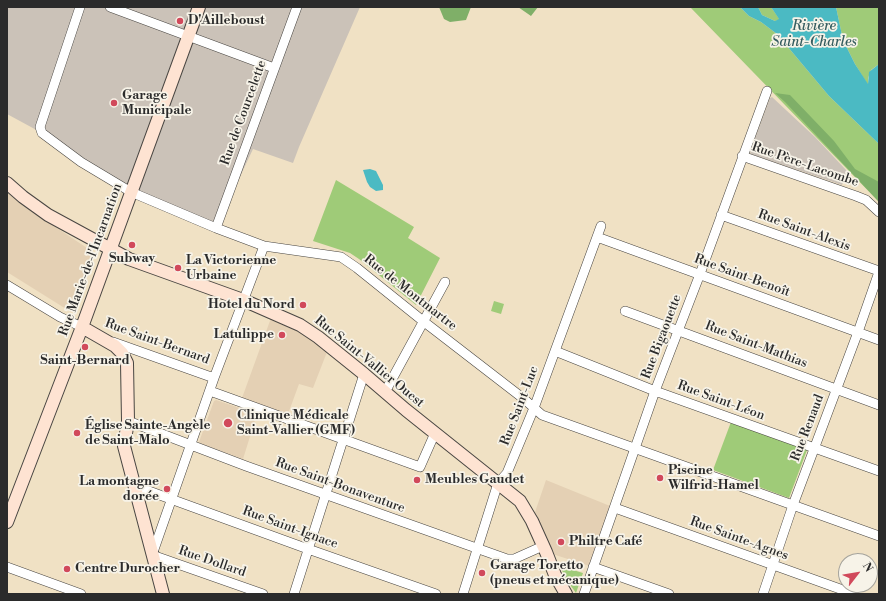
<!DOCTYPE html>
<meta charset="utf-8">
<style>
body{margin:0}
#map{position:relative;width:886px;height:601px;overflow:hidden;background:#f0e1c4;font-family:"Libre Bodoni",serif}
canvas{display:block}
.frame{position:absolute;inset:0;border:8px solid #2b2b2b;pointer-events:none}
.north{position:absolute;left:838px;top:553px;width:40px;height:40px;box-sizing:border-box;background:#f7f3e8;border:1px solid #a5a39c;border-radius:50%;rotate:59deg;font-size:11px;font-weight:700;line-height:16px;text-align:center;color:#2b2b2b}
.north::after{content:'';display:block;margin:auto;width:14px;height:18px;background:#d1495b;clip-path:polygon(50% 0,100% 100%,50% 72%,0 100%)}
</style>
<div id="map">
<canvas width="886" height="601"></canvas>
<div class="frame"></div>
<div class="north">N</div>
</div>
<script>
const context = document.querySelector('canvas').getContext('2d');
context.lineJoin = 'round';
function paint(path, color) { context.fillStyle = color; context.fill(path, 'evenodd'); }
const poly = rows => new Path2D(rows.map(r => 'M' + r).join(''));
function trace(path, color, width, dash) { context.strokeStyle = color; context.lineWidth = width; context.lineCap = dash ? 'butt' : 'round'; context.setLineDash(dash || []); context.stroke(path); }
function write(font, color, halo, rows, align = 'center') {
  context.font = font + ' "Libre Bodoni",serif'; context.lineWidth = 3.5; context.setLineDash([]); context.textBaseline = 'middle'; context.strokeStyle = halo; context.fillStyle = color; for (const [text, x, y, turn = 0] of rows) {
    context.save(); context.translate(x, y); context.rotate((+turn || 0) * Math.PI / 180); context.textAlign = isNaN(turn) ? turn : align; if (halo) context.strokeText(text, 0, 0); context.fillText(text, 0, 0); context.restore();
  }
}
paint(poly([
 [7,190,30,210,93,252,94,256,74,310,71,312,7,272],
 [271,318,287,324,307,336,327,352,313,388,299,384,288,414,242,398],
 [216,400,257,414,243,459,199,443,199,442,214,401],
 [546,480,615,508,593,567,546,552,532,521]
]), '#e4d0b4');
paint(poly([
 [7,7,360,7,299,147,293,163,253,149,216,228,131,192,42,133,7,114],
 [772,97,815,137,847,171,842,185,751,154,750,152,770,98]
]), '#cbc2b8');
paint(poly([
 [690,7,740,7,749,16,761,22,777,34,829,96,879,144,879,202],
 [758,7,771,7,780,20,775,21,762,15],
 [836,7,879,7,879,64,871,70,868,78,868,85,855,64,843,40],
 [336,180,414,227,408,238,440,258,416,305,359,259,350,253,313,241],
 [494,301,504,304,501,314,491,311],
 [731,422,807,450,789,498,713,470],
 [560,566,583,573,576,593,566,579]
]), '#9fcb78');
paint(poly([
 [439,7,471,7,466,20,450,22,444,19],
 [518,7,538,7,531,16],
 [775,93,790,95,834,141,855,169,879,182,879,202,785,102]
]), '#7faf68');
paint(poly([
 [740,7,758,7,762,15,775,21,779,19,771,7,836,7,843,40,855,64,868,84,869,72,879,64,879,144,829,96,777,34,761,22,749,16],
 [370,169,376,171,383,185,383,190,376,191,370,187,367,182,363,170]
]), '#4bbac3');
const street = poly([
 [80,7,40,127,42,133,81,162,131,192,216,228,264,246,341,257,357,268,423,321,524,399,542,415,879,536],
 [110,7,274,68],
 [742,156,856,196,866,200,879,212],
 [721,215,879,271],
 [216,228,297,7],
 [597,237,879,340],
 [7,285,60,317,82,327],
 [625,311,879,405],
 [113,342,214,378],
 [555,351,655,391,879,471],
 [210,391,420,467,435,433],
 [385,392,445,282],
 [128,421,246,466,507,559,514,559,543,546],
 [135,486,308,549,436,594],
 [615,508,854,594],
 [7,567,81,594],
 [593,567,669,594],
 [263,594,152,555,214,378,264,246],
 [294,594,364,374],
 [463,594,498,483,507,473,534,408,601,226],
 [584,594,655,391,700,274,767,91],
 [763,594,793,505,858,332,879,272]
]);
const secondary = poly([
 [7,183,23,197,48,215,129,259,243,300,300,325,318,337,364,374,406,410,520,501,532,521,546,552,555,575,566,594],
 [82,327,115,346,122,353,127,363,128,421,124,446,163,594],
 [7,522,82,327,199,7]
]);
trace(street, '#494642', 10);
trace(secondary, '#494642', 14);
trace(street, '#fff', 9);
trace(secondary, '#fee3d2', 12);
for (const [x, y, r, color] of [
 [180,21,4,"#d1495b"],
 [114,103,4,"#d1495b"],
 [132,245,4,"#d1495b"],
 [178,268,4,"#d1495b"],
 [303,305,4,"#d1495b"],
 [282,335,4,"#d1495b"],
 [85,347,4,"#d1495b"],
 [228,423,5,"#d1495b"],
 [77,433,4,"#d1495b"],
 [660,478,4,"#d1495b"],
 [417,480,4,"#d1495b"],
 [167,489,4,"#d1495b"],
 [561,542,4,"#d1495b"],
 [67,569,4,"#d1495b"],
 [482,573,4,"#d1495b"]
]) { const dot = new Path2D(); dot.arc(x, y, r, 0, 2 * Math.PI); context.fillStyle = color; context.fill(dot); trace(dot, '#f7f3e8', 1.5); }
write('bold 13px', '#2b2b2b', '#f7f3e8', [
 ["D'Ailleboust",188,21],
 ["Garage",122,96],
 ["Municipale",122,111],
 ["Subway",132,259,"center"],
 ["La Victorienne",186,261],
 ["Urbaine",186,276],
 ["Hotel du Nord",295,305,"right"],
 ["Latulippe",274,335,"right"],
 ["Saint-Bernard",85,361,"center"],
 ["Clinique Médicale",237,416],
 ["Saint-Vallier (GMF)",237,431],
 ["Église Sainte-Angèle",85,426],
 ["de Saint-Malo",85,441],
 ["Piscine",668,471],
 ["Wilfrid-Hamel",668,486],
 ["Meubles Gaudet",425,480],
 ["La montagne",159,482,"right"],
 ["dorée",159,497,"right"],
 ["Philtre Café",569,542],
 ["Garage Toretto",490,566],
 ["(pneus et mécanique)",490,581],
 ["Centre Durocher",75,569]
], 'left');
write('13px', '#2b2b2b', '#f7f3e8', [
 ["Rue de Courcelette",244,113,-70],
 ["Rue Père-Lacombe",805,165,19],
 ["Rue Saint-Alexis",804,231,20],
 ["Rue Marie-de-l'Incarnation",91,260,-70],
 ["Rue Saint-Benoît",742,276,20],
 ["Rue de Montmartre",410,293,38],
 ["Rue Bigaouette",662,337,-69],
 ["Rue Saint-Bernard",157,342,20],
 ["Rue Saint-Mathias",756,345,21],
 ["Rue Saint-Vallier Ouest",369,362,39],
 ["Rue Saint-Léon",721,401,20],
 ["Rue Saint-Luc",520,406,-69],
 ["Rue Renaud",808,428,-69],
 ["Rue Saint-Bonaventure",340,486,20],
 ["Rue Saint-Ignace",290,528,20],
 ["Rue Sainte-Agnes",739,539,20],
 ["Rue Dollard",212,562,19]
]);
write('italic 14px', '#365d60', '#f7f3e8', [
 ["Rivière",814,27],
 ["Saint-Charles",814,43]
]);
</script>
